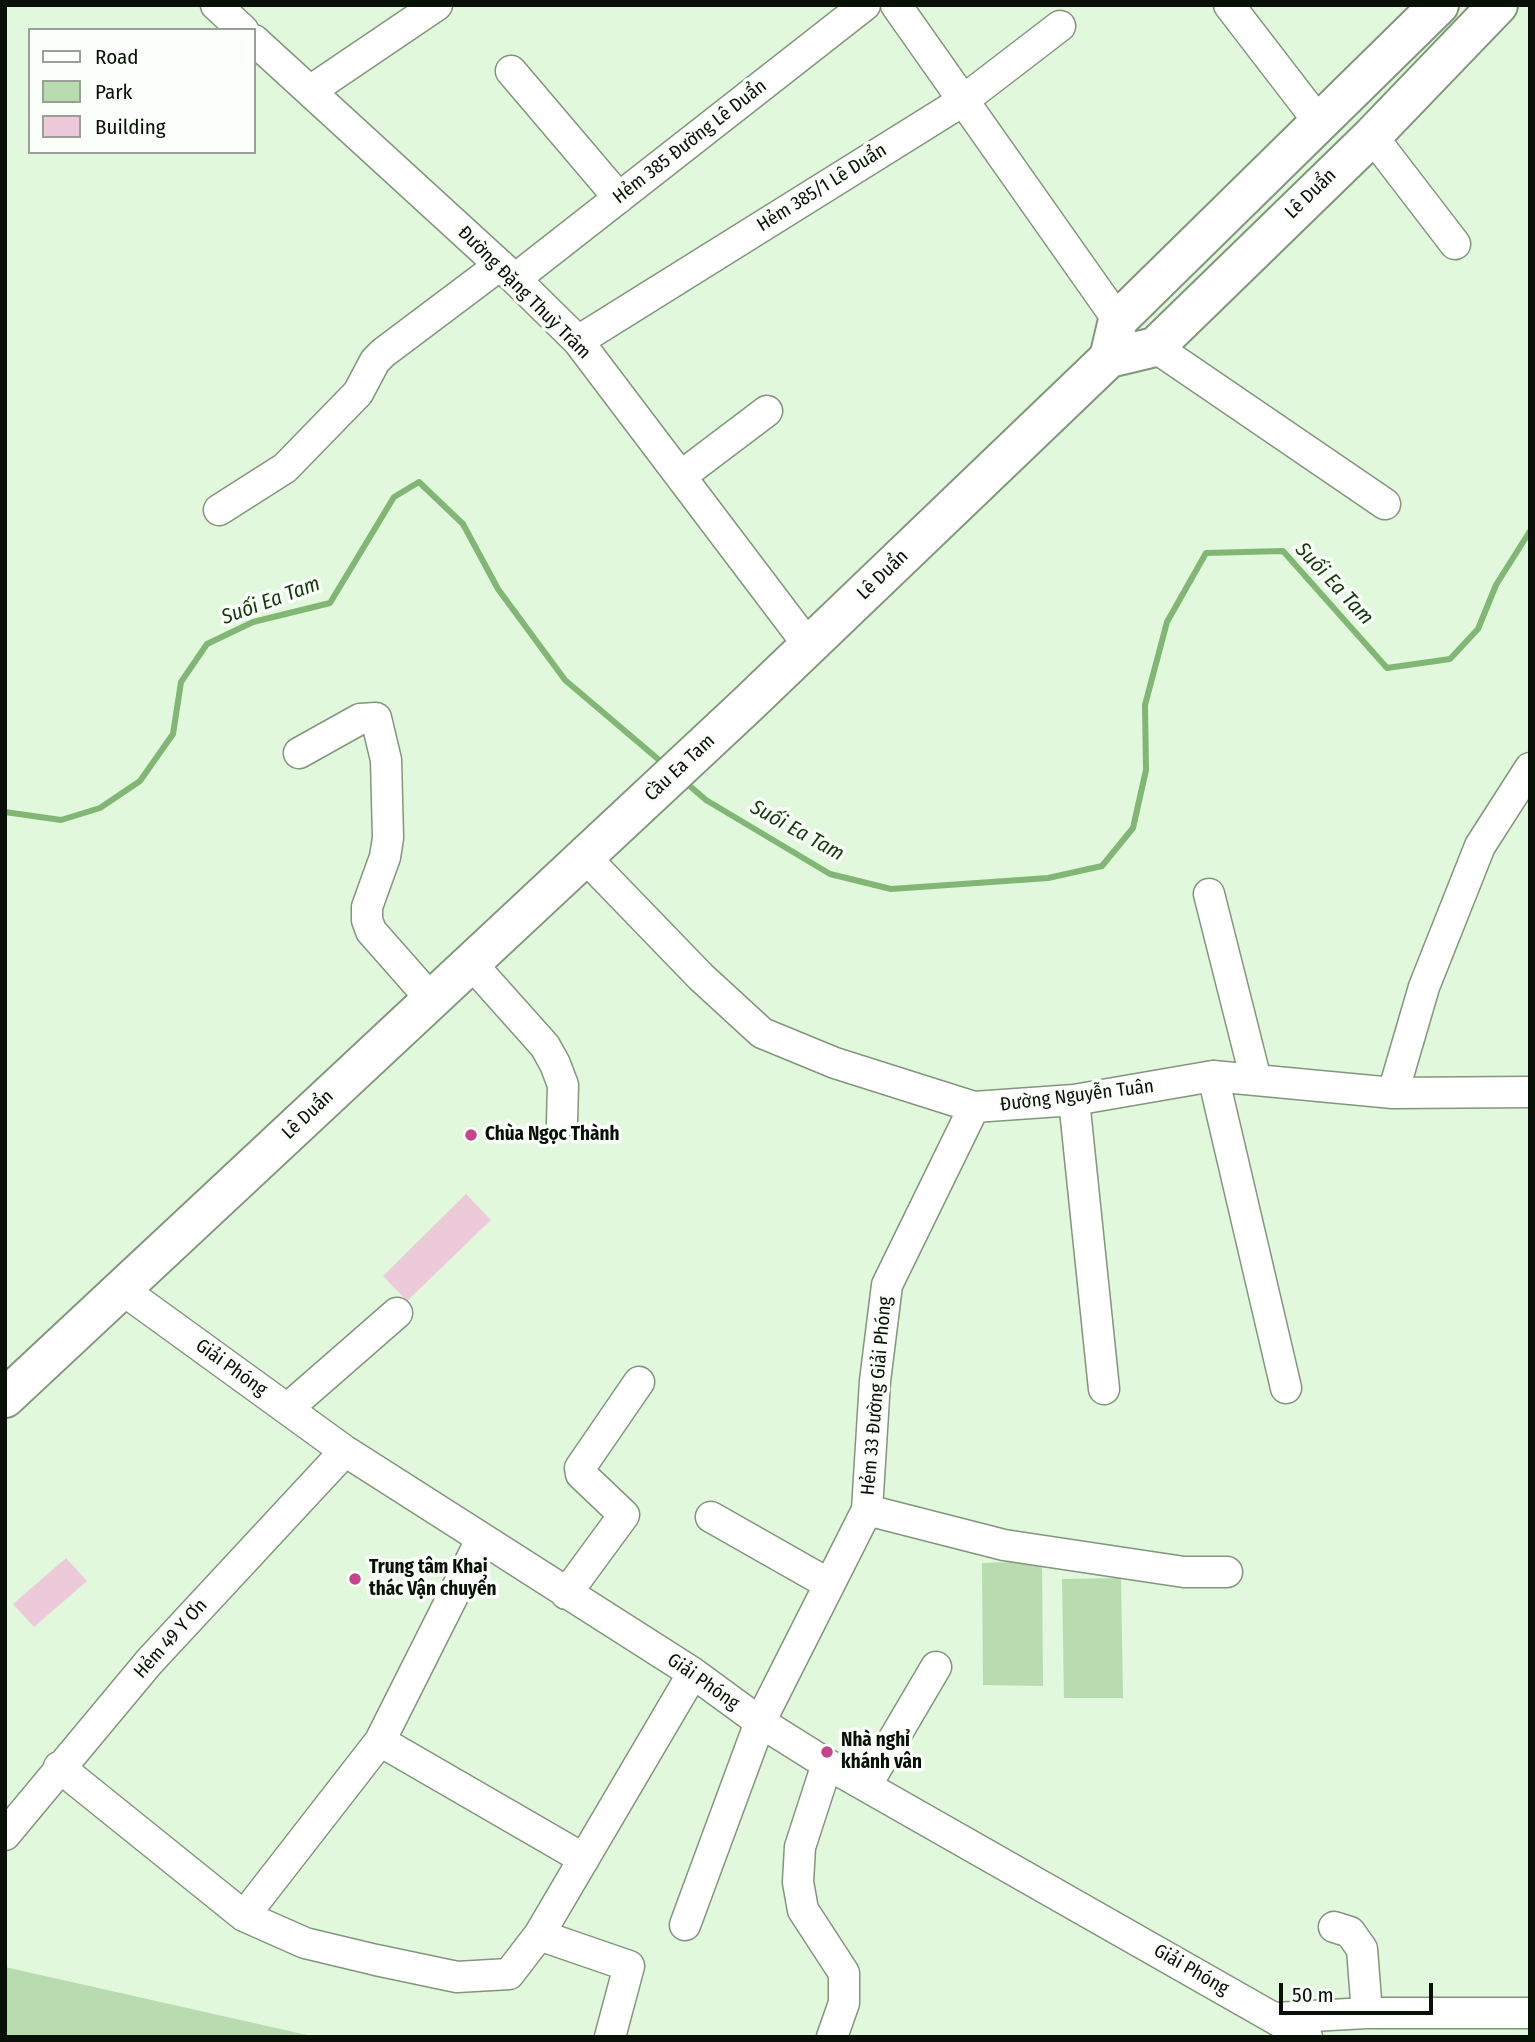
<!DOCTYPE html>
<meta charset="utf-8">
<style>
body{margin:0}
#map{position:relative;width:1535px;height:2042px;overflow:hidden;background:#e1f8dc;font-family:"Fira Sans Condensed",sans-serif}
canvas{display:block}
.frame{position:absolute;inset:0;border:7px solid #091007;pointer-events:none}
.legend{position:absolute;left:28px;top:28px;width:228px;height:126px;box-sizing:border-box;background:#fafff9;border:2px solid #9a9f98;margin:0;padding:9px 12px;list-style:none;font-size:21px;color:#091007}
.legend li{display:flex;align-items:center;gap:14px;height:35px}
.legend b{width:35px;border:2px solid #9a9f98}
.scale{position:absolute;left:1279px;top:1983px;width:154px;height:32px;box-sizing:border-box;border:4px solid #091007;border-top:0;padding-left:9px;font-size:21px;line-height:24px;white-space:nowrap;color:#091007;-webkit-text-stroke:5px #fafff9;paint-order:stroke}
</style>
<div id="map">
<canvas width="1535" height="2042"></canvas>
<div class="frame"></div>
<ul class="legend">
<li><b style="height:9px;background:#fff"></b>Road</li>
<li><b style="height:19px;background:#b8dbb0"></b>Park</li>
<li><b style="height:19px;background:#edcad9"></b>Building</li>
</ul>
<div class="scale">50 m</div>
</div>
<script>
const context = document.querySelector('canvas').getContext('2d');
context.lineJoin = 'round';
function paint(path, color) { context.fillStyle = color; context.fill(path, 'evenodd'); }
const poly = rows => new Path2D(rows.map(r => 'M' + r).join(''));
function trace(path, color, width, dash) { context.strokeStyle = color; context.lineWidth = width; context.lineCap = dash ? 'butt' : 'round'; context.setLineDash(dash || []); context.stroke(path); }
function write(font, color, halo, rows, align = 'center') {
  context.font = font + ' "Fira Sans Condensed",sans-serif'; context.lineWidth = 7; context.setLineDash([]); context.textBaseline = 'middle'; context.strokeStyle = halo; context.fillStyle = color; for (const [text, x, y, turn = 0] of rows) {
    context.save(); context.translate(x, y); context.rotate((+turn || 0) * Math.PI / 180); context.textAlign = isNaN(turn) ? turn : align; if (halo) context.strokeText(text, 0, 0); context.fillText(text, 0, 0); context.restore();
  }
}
paint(poly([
 [1042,1561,1043,1686,983,1685,982,1563],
 [1121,1578,1123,1698,1064,1698,1062,1579],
 [5,1967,316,2037,5,2037]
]), '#b8dbb0');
trace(poly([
 [684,781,706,800,830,874,891,889,1048,878,1102,866,1133,828,1146,770,1145,705,1167,622,1206,553,1283,551,1387,668,1450,659,1478,629,1496,585,1530,531],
 [5,812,61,820,100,808,140,781,173,734,181,682,207,644,253,622,330,603,394,497,419,482,463,524,498,589,565,680,665,765]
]), '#81b675', 6);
paint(poly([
 [466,1194,491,1220,407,1301,383,1276],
 [66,1558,87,1581,34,1627,13,1604]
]), '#edcad9');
const minor = poly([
 [216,5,243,30],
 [896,5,1118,320],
 [1229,5,1319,122],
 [254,40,515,279,578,341,809,646],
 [511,71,619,198],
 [310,91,437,5],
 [1372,136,1455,244],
 [515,279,865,5],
 [578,341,961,102,1060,26],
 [1155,347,1385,504],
 [681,476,767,411],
 [219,510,285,468,358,393,375,361,383,353,500,265],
 [299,753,360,719,376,718,386,760,388,838,385,857,367,907,367,920,371,931,431,999],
 [583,855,701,977,762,1033,835,1063,974,1107,1074,1100,1213,1076,1393,1093,1530,1092],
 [1209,894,1256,1080],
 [470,962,545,1046,555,1064,563,1085,562,1122],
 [1213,1076,1286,1388],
 [1393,1093,1424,987,1480,846,1530,768],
 [1074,1100,1104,1389],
 [123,1290,345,1451,693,1673,760,1722,827,1764,1307,2037],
 [287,1409,397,1313],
 [867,1510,1004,1545,1184,1572,1227,1572],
 [711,1517,829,1584],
 [566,1594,624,1515,581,1474,580,1468,639,1382],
 [380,1741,584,1859],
 [827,1764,800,1847,798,1882,803,1910,844,1973,844,2003,832,2037],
 [59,1767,244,1916,305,1943,376,1960,457,1977,509,1974,539,1935,693,1673],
 [866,1786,936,1667],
 [5,1835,149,1662,345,1451],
 [244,1916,380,1741,481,1540],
 [685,1925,760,1722,867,1510,875,1381,887,1285,974,1107],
 [1334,1927,1350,1932,1362,1949,1367,2013],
 [539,1935,629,1966,610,2037],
 [1275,2018,1367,2013,1530,2013]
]);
const major = poly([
 [1109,358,1118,320,1439,5],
 [5,1398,747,705,1109,358,1155,347,1372,136,1498,5]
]);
trace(minor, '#81967c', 33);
trace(major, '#81967c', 42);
trace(minor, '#fff', 30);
trace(major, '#fff', 38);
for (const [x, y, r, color] of [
 [471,1135,7,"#c6448b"],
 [355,1579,7,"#c6448b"],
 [827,1752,7,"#c6448b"]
]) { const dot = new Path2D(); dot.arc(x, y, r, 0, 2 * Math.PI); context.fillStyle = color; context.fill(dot); trace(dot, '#fafff9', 2.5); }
write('19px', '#091007', '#fafff9', [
 ["Hẻm 385 Đường Lê Duẩn",690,142,-38],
 ["Hẻm 385/1 Lê Duẩn",822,188,-32],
 ["Lê Duẩn",1311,194,-44],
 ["Đường Đặng Thuỳ Trâm",524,293,45],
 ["Lê Duẩn",883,575,-44],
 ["Cầu Ea Tam",680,768,-43],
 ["Đường Nguyễn Tuân",1077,1096,-7],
 ["Lê Duẩn",308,1115,-43],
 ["Giải Phóng",231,1368,36],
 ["Hẻm 33 Đường Giải Phóng",877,1396,-85],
 ["Hẻm 49 Y Ơn",171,1639,-48],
 ["Giải Phóng",703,1682,35],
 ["Giải Phóng",1191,1970,30]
]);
write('bold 19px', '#091007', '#fafff9', [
 ["Chùa Ngọc Thành",485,1135],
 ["Trung tâm Khai",369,1568],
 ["thác Vận chuyển",369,1590],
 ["Nhà nghỉ",841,1741],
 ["khánh vân",841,1763]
], 'left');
write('italic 21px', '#15380b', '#fafff9', [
 ["Suối Ea Tam",1334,584,47],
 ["Suối Ea Tam",271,601,-20],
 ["Suối Ea Tam",797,831,29]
]);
</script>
